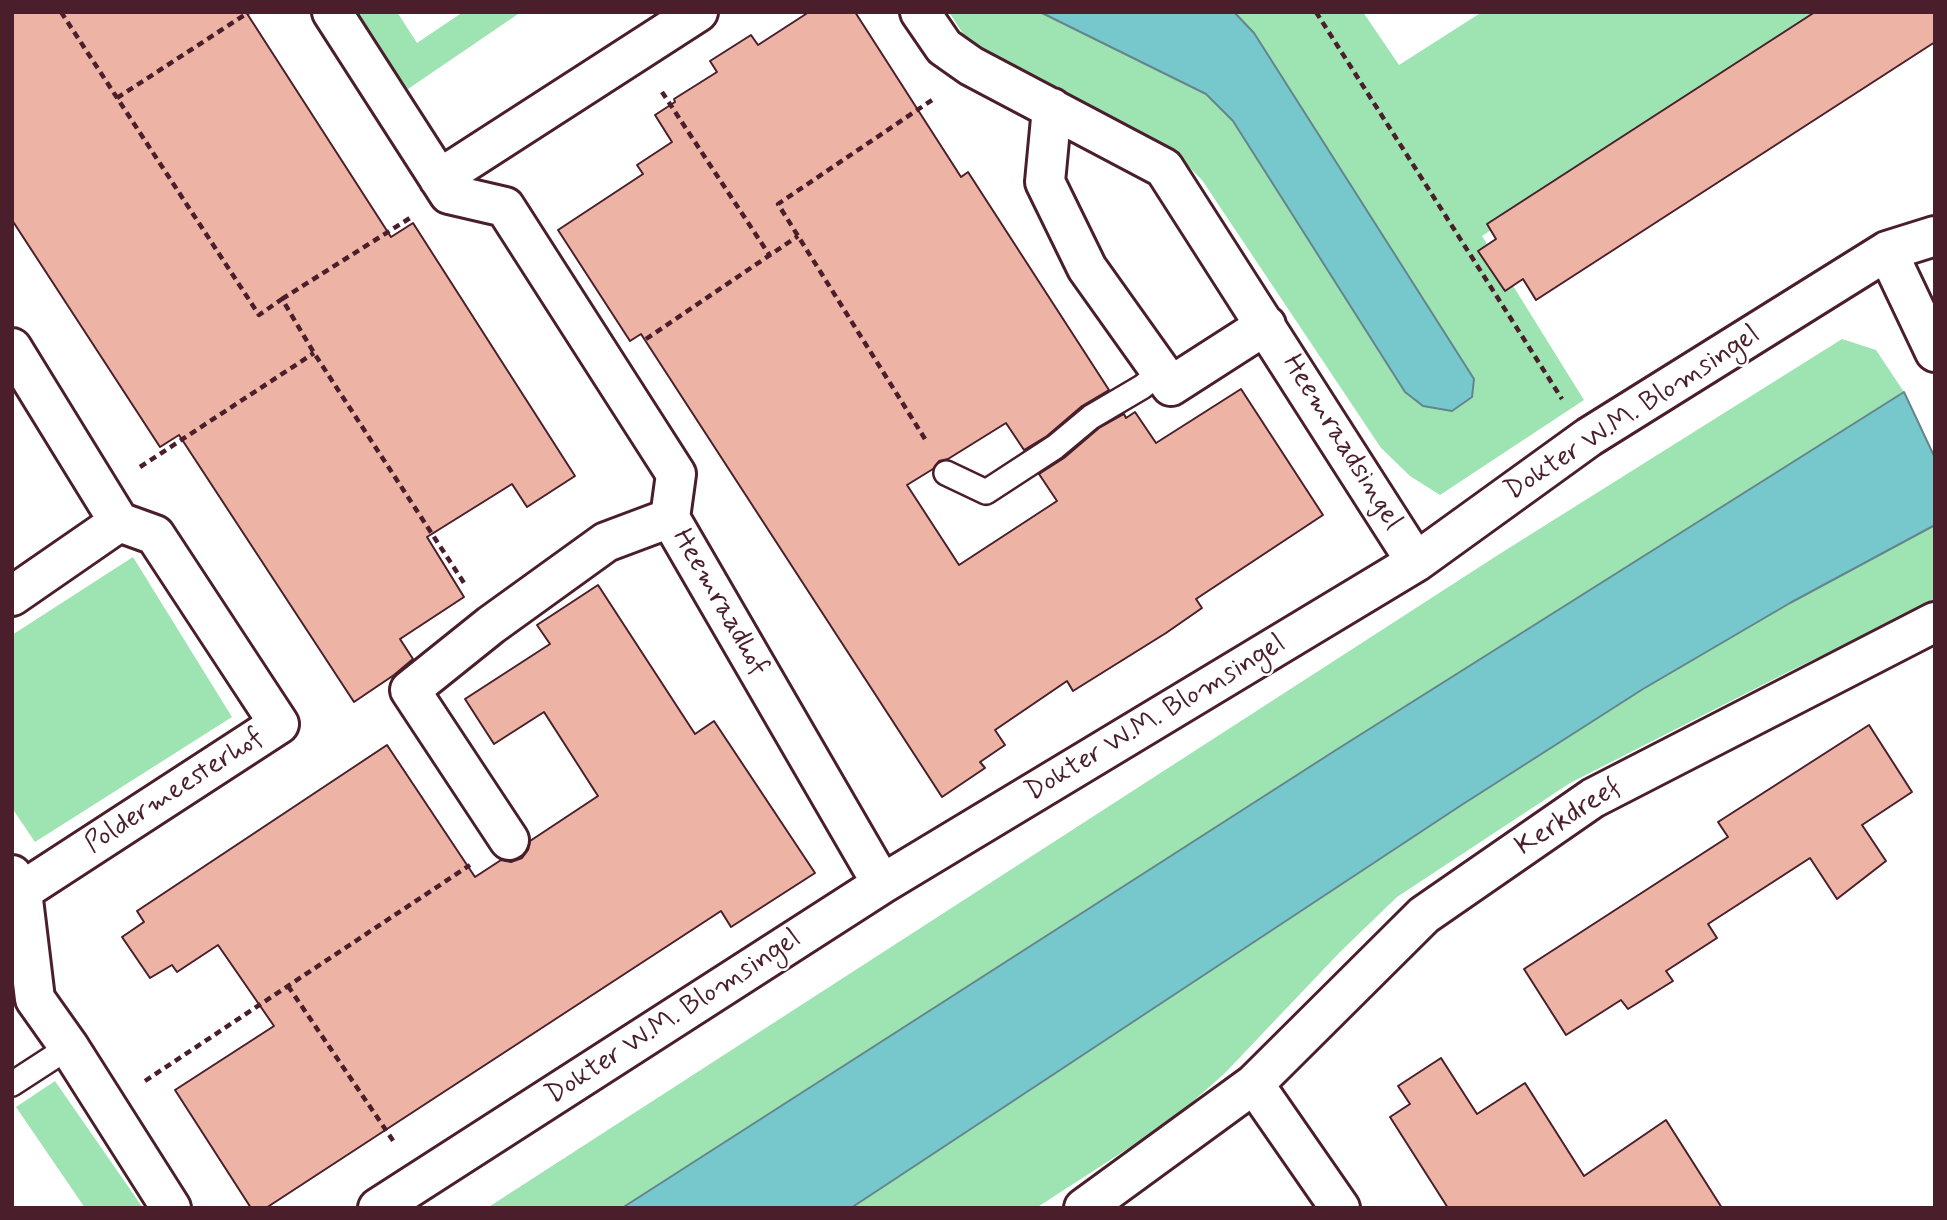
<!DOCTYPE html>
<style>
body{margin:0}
#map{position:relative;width:1947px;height:1220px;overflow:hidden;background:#fff;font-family:Mynerve,sans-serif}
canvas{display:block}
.frame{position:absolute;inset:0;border:14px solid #4a1f2b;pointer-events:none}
</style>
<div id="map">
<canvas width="1947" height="1220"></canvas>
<div class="frame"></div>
</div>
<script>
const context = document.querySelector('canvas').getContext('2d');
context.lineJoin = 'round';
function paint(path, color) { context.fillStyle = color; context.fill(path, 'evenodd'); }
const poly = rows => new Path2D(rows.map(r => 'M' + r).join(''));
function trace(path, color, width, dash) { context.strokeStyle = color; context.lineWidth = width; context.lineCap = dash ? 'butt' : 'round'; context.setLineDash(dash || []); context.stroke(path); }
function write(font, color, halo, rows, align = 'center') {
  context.font = font + ' Mynerve,sans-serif'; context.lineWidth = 5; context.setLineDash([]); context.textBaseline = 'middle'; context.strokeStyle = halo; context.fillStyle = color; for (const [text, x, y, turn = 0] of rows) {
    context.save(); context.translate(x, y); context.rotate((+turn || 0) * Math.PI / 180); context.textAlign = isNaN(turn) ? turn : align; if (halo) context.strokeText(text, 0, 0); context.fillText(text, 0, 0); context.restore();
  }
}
paint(poly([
 [354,12,397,12,417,43,463,12,521,12,408,89],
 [949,12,1040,12,1206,94,1233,121,1254,33,1234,12,1363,12,1399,65,1482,12,1823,12,1482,236,1584,400,1440,495,1410,476,1381,448,1202,180,1169,147,1118,119,998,64,967,40],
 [1842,339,1876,350,1904,392,1336,750,622,1208,487,1208,1501,553],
 [1935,525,1935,601,1790,671,1570,783,1397,897,1340,952,1225,1073,1172,1120,1036,1208,851,1208,1460,806,1643,689,1790,603],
 [133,557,232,717,35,842,12,808,12,635],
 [55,1081,143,1208,85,1208,16,1107]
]), '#9de4b2');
const water = poly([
 [1040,12,1234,12,1254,33,1474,379,1472,397,1452,411,1423,406,1405,392,1233,121,1206,94,1040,12],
 [1904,392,1935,458,1935,525,1790,603,1643,689,1460,806,851,1208,622,1208,1336,750,1904,392]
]);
paint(water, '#77c8cd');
trace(water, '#65848c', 2);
const building = poly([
 [12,12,246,12,391,237,413,223,575,476,527,507,512,484,427,537,464,597,400,639,413,659,394,675,354,702,179,435,160,447,12,220,12,12],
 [809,12,855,12,961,177,968,172,1109,390,1082,406,1047,436,1024,450,1006,423,948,459,939,461,933,469,907,485,959,565,1057,501,1039,474,1064,458,1099,428,1124,414,1126,418,1135,412,1156,443,1241,389,1323,515,1196,599,1202,608,1166,633,1073,691,1067,681,995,730,1005,745,980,762,985,768,942,797,641,334,630,341,558,230,643,174,637,165,672,142,655,115,675,102,674,99,717,72,710,61,751,35,758,45,809,12],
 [1815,12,1935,12,1935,42,1536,300,1523,279,1505,291,1478,251,1496,239,1487,224,1815,12],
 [598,585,695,734,714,721,815,873,731,927,721,911,266,1208,251,1208,175,1090,274,1026,218,945,177,972,172,965,150,978,122,937,144,922,137,911,387,745,475,877,501,860,511,862,522,858,528,850,530,841,598,796,544,712,494,744,465,699,550,644,537,625,598,585],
 [1869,725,1912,792,1862,825,1886,861,1837,899,1810,858,1708,924,1717,938,1666,971,1673,981,1628,1009,1621,1000,1566,1035,1524,969,1728,837,1718,822,1869,725],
 [1441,1058,1477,1114,1525,1083,1584,1176,1666,1120,1722,1208,1448,1208,1390,1117,1410,1104,1398,1086,1441,1058]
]);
paint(building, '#edb4a5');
trace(building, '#4a1f2b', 2);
const service = poly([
 [946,473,986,492,1055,447,1091,417,1142,387,1161,372],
 [12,1084,69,1047]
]);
const minor = poly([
 [332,12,449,194,505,207,676,474,670,518,882,884],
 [920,12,944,47,971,66,1164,168,1416,562],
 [1052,108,1045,182,1087,268,1171,386,1266,325],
 [439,179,698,12],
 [1887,251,1935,352],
 [12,348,119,522],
 [12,596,119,522,155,535,279,724,22,891],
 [509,840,410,690,491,625,606,542,670,518],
 [12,875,22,891,35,999,69,1047,171,1208],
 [1254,1084,1340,1208],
 [378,1208,882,884,1416,562,1589,437,1887,251,1935,236],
 [1084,1208,1254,1084,1424,915,1593,798,1935,622]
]);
trace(service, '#4a1f2b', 28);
trace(minor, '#4a1f2b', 44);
trace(poly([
 [61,12,259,315,282,299,314,353,466,586],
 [1316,12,1562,399],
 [662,92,770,256],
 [117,98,249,12],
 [282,299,410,218],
 [646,339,798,236],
 [925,439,778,204,935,98],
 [140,467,314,353],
 [288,986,394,1142],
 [145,1081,470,865]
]), '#4a1f2b', 4.5, [7, 5]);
trace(service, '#fff', 23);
trace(minor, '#fff', 38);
write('28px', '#4a1f2b', '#fff', [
 ["Dokter W.M. Blomsingel",1633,414,-33],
 ["Heemraadsingel",1341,443,58],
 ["Heemraadhof",719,603,60],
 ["Dokter W.M. Blomsingel",1156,719,-31],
 ["Poldermeesterhof",175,792,-33],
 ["Kerkdreef",1569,818,-33],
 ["Dokter W.M. Blomsingel",674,1018,-33]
]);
</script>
